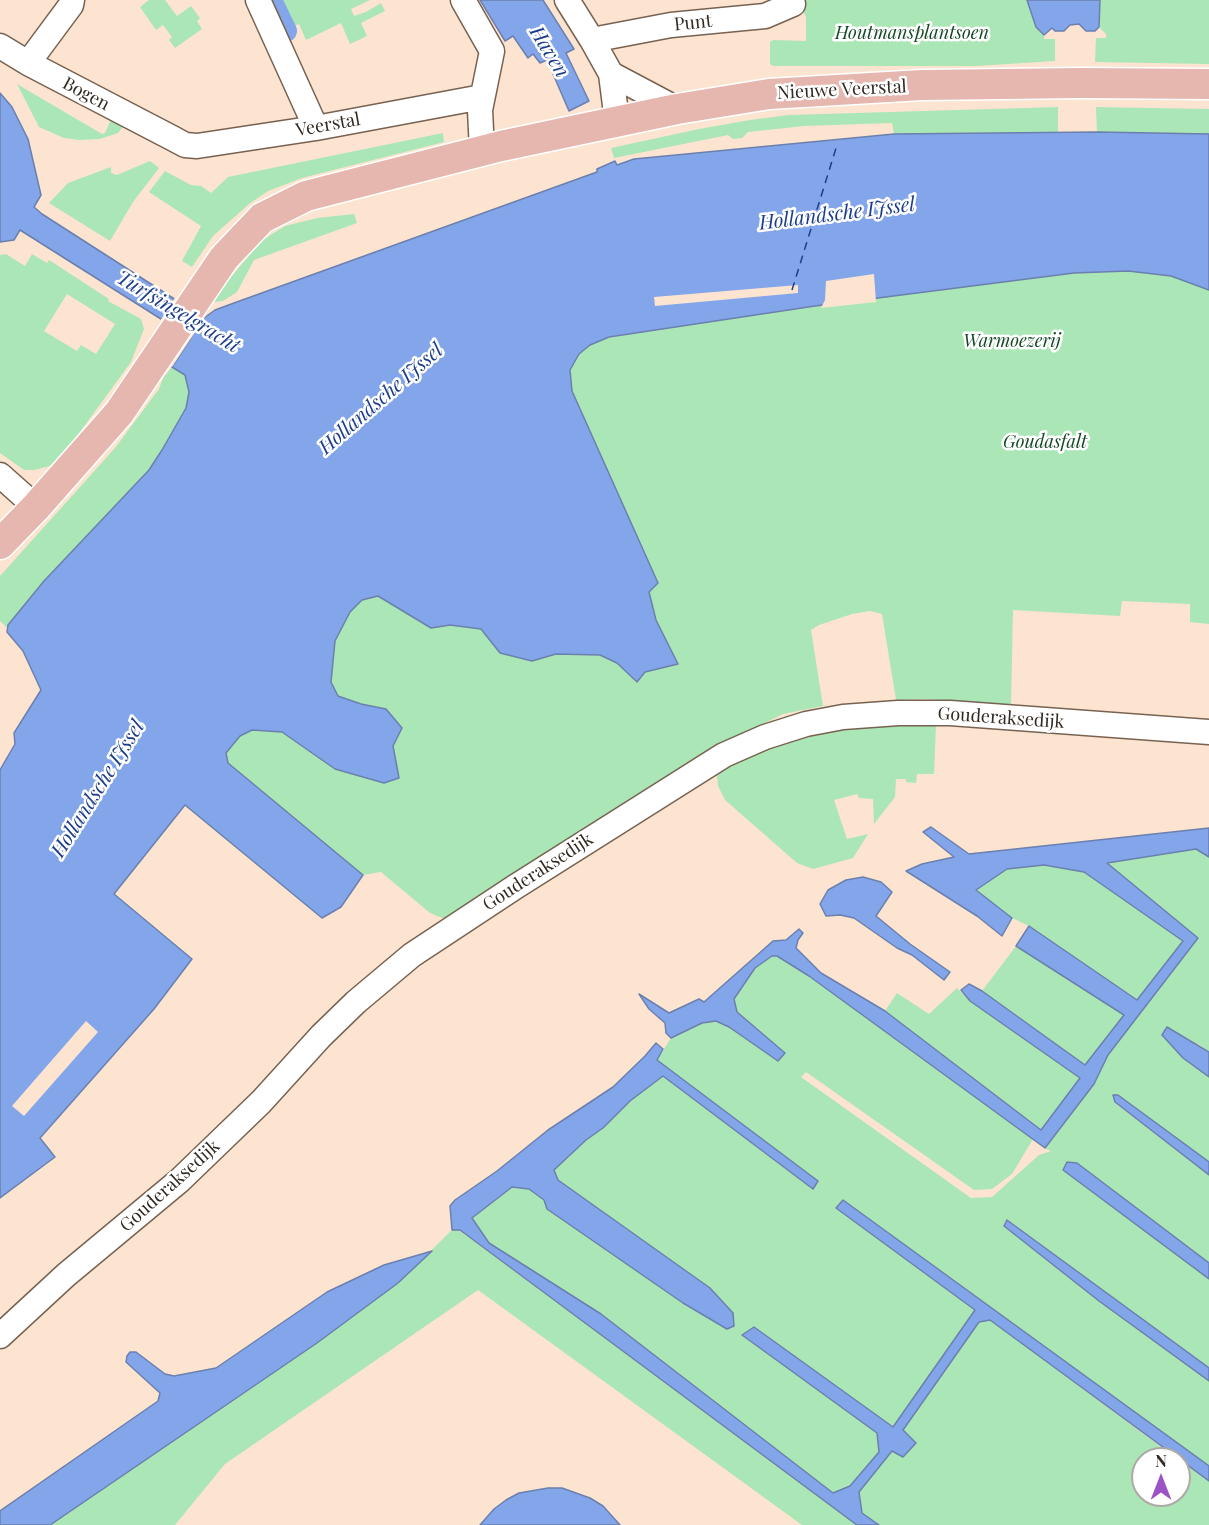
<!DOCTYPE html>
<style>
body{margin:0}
#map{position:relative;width:1209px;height:1525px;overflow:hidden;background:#fde4d0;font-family:"Playfair Display",serif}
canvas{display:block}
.north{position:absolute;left:1131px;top:1447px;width:60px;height:60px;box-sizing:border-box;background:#fff;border:2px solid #ada9a6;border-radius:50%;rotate:0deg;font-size:16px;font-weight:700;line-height:24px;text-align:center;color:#322921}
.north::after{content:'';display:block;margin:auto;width:21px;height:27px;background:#9c53c6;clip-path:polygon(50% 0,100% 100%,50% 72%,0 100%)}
</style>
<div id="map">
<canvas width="1209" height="1525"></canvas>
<div class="north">N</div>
</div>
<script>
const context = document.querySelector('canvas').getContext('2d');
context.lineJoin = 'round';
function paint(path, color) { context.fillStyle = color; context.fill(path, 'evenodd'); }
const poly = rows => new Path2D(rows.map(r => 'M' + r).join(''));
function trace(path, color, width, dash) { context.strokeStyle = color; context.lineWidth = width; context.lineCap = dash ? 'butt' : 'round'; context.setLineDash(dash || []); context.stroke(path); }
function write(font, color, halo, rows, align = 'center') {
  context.font = font + ' "Playfair Display",serif'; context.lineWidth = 5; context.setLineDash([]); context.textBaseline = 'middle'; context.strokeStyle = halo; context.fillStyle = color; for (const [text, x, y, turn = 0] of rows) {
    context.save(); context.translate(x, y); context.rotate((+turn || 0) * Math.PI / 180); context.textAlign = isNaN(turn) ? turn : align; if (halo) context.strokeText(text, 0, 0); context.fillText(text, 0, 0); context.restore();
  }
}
paint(poly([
 [149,0,165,0,177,16,191,6,200,18,197,21,202,29,175,48,169,40,172,37,163,25,156,30,140,7],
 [282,0,370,0,351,9,354,16,366,12,381,3,385,11,361,23,367,36,350,44,341,23,306,40,299,24,293,26],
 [800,0,1027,0,1036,27,1044,35,1044,39,1055,39,1055,61,976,66,773,66,770,64,770,42,773,40,806,41,806,17,800,5],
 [1100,0,1209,0,1209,64,1095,62,1096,38,1106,38,1106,34,1099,27],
 [17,84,102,134,105,133,112,117,127,122,118,133,100,139,80,140,64,138,39,127],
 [1058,107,1058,133,894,134,892,123,804,126,748,132,742,138,733,139,728,135,614,158,611,148,699,129,750,120,789,115],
 [1096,107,1209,109,1209,134,1097,132],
 [443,133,444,142,302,178,268,191,249,204,213,236,192,267,182,261,201,226,149,192,165,171,191,185,201,186,211,193,228,177],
 [150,161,159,168,133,202,110,241,49,203,68,183,111,167,111,173,117,175],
 [354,214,357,223,254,260,237,292,223,301,214,302,222,290,221,289,261,241,285,226,317,218],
 [6,254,25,266,32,254,47,263,49,260,109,299,108,301,141,319,144,329,131,362,61,458,50,466,34,470,24,470,0,453,0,255],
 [67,294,115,324,96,354,81,345,77,351,44,331],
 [1128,271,1171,276,1209,290,1209,624,1190,622,1190,604,1122,601,1120,616,1013,610,1011,706,926,699,896,700,882,614,870,611,852,614,819,625,811,630,823,706,783,714,737,737,445,919,430,913,381,872,363,875,228,763,226,753,240,736,252,730,282,732,335,769,384,783,361,704,337,696,330,682,335,641,342,625,350,612,362,600,378,596,431,628,450,625,481,629,500,653,532,661,556,654,600,655,617,663,636,682,645,672,677,664,656,620,649,592,658,583,572,391,570,370,579,354,590,345,609,337,815,306,1074,273],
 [172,367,185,375,189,392,186,408,175,429,149,470,44,581,10,624,6,627,0,621,0,576,115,448,159,389,163,378],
 [901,723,936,724,934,774,917,774,916,783,906,782,906,779,896,779,895,797,874,824,873,799,859,798,857,794,834,800,847,839,868,834,853,858,813,869,797,863,725,800,718,786,717,776,720,771,742,759,776,745,823,732],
 [1196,849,1209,857,1209,1052,1198,1044,1183,1058,1209,1077,1209,1162,1118,1095,1113,1096,1115,1103,1209,1175,1209,1263,1077,1163,1064,1170,1209,1279,1209,1368,1008,1220,1005,1226,1099,1301,1209,1381,1209,1466,843,1200,836,1208,975,1310,893,1427,754,1327,743,1335,877,1433,879,1452,850,1486,833,1493,601,1314,489,1243,471,1219,512,1187,529,1189,544,1200,558,1180,554,1169,586,1140,603,1128,630,1101,663,1076,813,1188,657,1060,671,1038,702,1023,716,1021,785,1053,737,1012,734,999,755,968,772,956,777,956,809,976,1033,1139,1012,1174,992,1189,974,1190,806,1072,801,1077,971,1198,992,1197,1039,1155,1051,1151,1045,1148,1086,1088,1094,1084,1108,1055,1198,938,1106,863],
 [1044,865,1084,872,1183,941,1137,1000,1029,926,1012,918,976,890,1007,869],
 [1016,946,1124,1015,1085,1065,982,991],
 [957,988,970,1001,1080,1078,1041,1130,885,1011,897,993,929,1014],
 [452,1230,459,1230,857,1525,802,1525,478,1290,225,1464,175,1525,50,1525,317,1343,398,1283],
 [990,1320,1177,1459,1143,1459,1143,1495,1179,1495,1179,1460,1209,1481,1209,1525,879,1525,862,1513,859,1492,892,1451,915,1443,903,1430,979,1322]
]), '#abe6b6');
const water = poly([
 [480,0,543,0,574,49,566,53,589,101,569,111,547,60,540,63,533,54,528,58,513,36,505,41,480,0],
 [1027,0,1100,0,1099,27,1095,31,1086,31,1079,24,1070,25,1064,31,1055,31,1052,28,1044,35,1036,27,1027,0],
 [0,93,12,107,28,139,41,195,34,207,42,214,204,318,215,310,234,303,597,172,597,169,615,161,617,165,634,159,894,134,1097,132,1209,134,1209,290,1171,276,1128,271,1074,273,815,306,609,337,590,345,579,354,570,370,572,391,658,583,649,592,656,620,678,664,645,672,637,682,617,663,600,655,556,654,532,661,500,653,481,629,450,625,431,628,378,596,362,600,350,612,335,641,331,682,338,696,361,704,386,709,402,728,393,746,399,778,384,783,335,769,282,732,252,730,240,736,226,753,228,763,363,875,341,907,322,918,185,805,114,894,192,959,154,1009,40,1138,55,1157,0,1198,0,770,15,744,14,733,41,690,23,651,7,632,8,625,44,581,149,470,162,450,186,408,189,392,185,375,172,367,191,338,20,230,14,240,0,242,0,93],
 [931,827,969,854,1209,828,1209,857,1196,849,1107,863,1198,938,1108,1055,1094,1084,1045,1148,809,976,777,956,772,956,755,968,734,999,737,1012,785,1053,778,1061,729,1027,716,1021,702,1023,671,1038,666,1033,665,1023,649,1009,639,994,669,1013,699,999,704,1002,773,941,786,940,799,929,803,933,798,940,796,948,821,973,885,1011,1041,1130,1080,1078,970,1001,961,990,969,984,982,991,1085,1065,1124,1015,1016,946,1029,926,1137,1000,1183,941,1084,872,1044,865,1007,869,976,890,1012,918,1002,936,977,916,906,871,922,864,954,857,923,832,931,827],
 [863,877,881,882,892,892,876,916,910,944,950,972,944,980,912,955,897,948,854,918,840,915,826,916,820,904,828,890,846,880,863,877],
 [1167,1027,1209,1052,1209,1077,1183,1058,1162,1035,1167,1027],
 [656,1043,663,1049,657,1060,818,1181,813,1189,663,1076,630,1101,603,1128,586,1140,554,1170,558,1180,710,1288,733,1313,734,1326,727,1329,683,1303,547,1209,544,1200,529,1189,512,1187,472,1218,489,1243,601,1314,833,1493,850,1486,879,1452,877,1433,742,1335,754,1327,893,1427,975,1310,836,1208,843,1200,1209,1466,1209,1481,990,1320,979,1322,903,1430,916,1443,903,1457,892,1451,859,1492,862,1513,879,1525,857,1525,460,1230,452,1230,450,1206,455,1200,497,1171,548,1130,613,1087,645,1056,656,1043],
 [1113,1095,1118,1095,1209,1162,1209,1175,1115,1102,1113,1095],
 [1067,1162,1077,1163,1209,1263,1209,1279,1063,1170,1067,1162],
 [1007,1220,1209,1368,1209,1381,1099,1301,1004,1226,1007,1220],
 [432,1251,398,1283,317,1343,50,1525,0,1525,0,1511,158,1401,160,1393,126,1362,127,1356,130,1352,136,1352,165,1374,174,1376,216,1368,327,1292,384,1265,432,1251],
 [548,1488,562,1488,590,1498,603,1506,620,1525,480,1525,494,1509,506,1500,519,1493,548,1488]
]);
paint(water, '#83a5ea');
trace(water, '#6b80ae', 1.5);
paint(poly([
 [874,274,876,302,821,308,825,300,826,281],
 [798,285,798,293,655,306,654,297],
 [176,296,204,315,209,311,172,367,170,365,187,338,160,321],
 [86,1021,98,1032,24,1116,12,1106]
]), '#fde4d0');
trace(poly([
 [271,0,286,31]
]), '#83a5ea', 22);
trace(poly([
 [792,290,837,145]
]), '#1c3d8c', 1.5, [8, 6]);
const minor = poly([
 [258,0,316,128],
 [463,0,492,51,480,110,482,151],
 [567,0,592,40,611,74,617,121],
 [592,40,671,25,765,16,793,4],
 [0,46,28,63,174,139,185,145,197,146,316,128,482,97],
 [28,63,71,5,72,0],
 [611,74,677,109],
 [0,475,36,507],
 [0,1336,66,1275,179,1181,261,1102,321,1036,356,1002,412,955,515,887,724,755,765,737,806,724,843,717,898,713,950,713,1209,732]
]);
const major = poly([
 [0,544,36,507,119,413,224,258,262,218,306,196,501,146,677,109,769,94,922,85,1081,83,1209,84]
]);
trace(minor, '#776251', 27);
trace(major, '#fff', 33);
trace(minor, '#fff', 24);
trace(major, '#e6b7ae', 30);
write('18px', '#322921', '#fff', [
 ["Punt",693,23,-6],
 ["Nieuwe Veerstal",842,90,-3],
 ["Bogen",86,94,28],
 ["Veerstal",328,125,-10],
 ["Gouderaksedijk",1001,718,4],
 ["Gouderaksedijk",538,872,-33],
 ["Gouderaksedijk",170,1186,-42]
]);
write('italic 18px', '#154924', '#fff', [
 ["Houtmansplantsoen",912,33],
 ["Warmoezerij",1012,341],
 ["Goudasfalt",1045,442]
]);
write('italic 20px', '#1c3d8c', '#fff', [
 ["Haven",549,52,58],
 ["Hollandsche IJssel",837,214,-7],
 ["Turfsingelgracht",178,312,31],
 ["Hollandsche IJssel",381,399,-41],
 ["Hollandsche IJssel",98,789,-58]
]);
</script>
